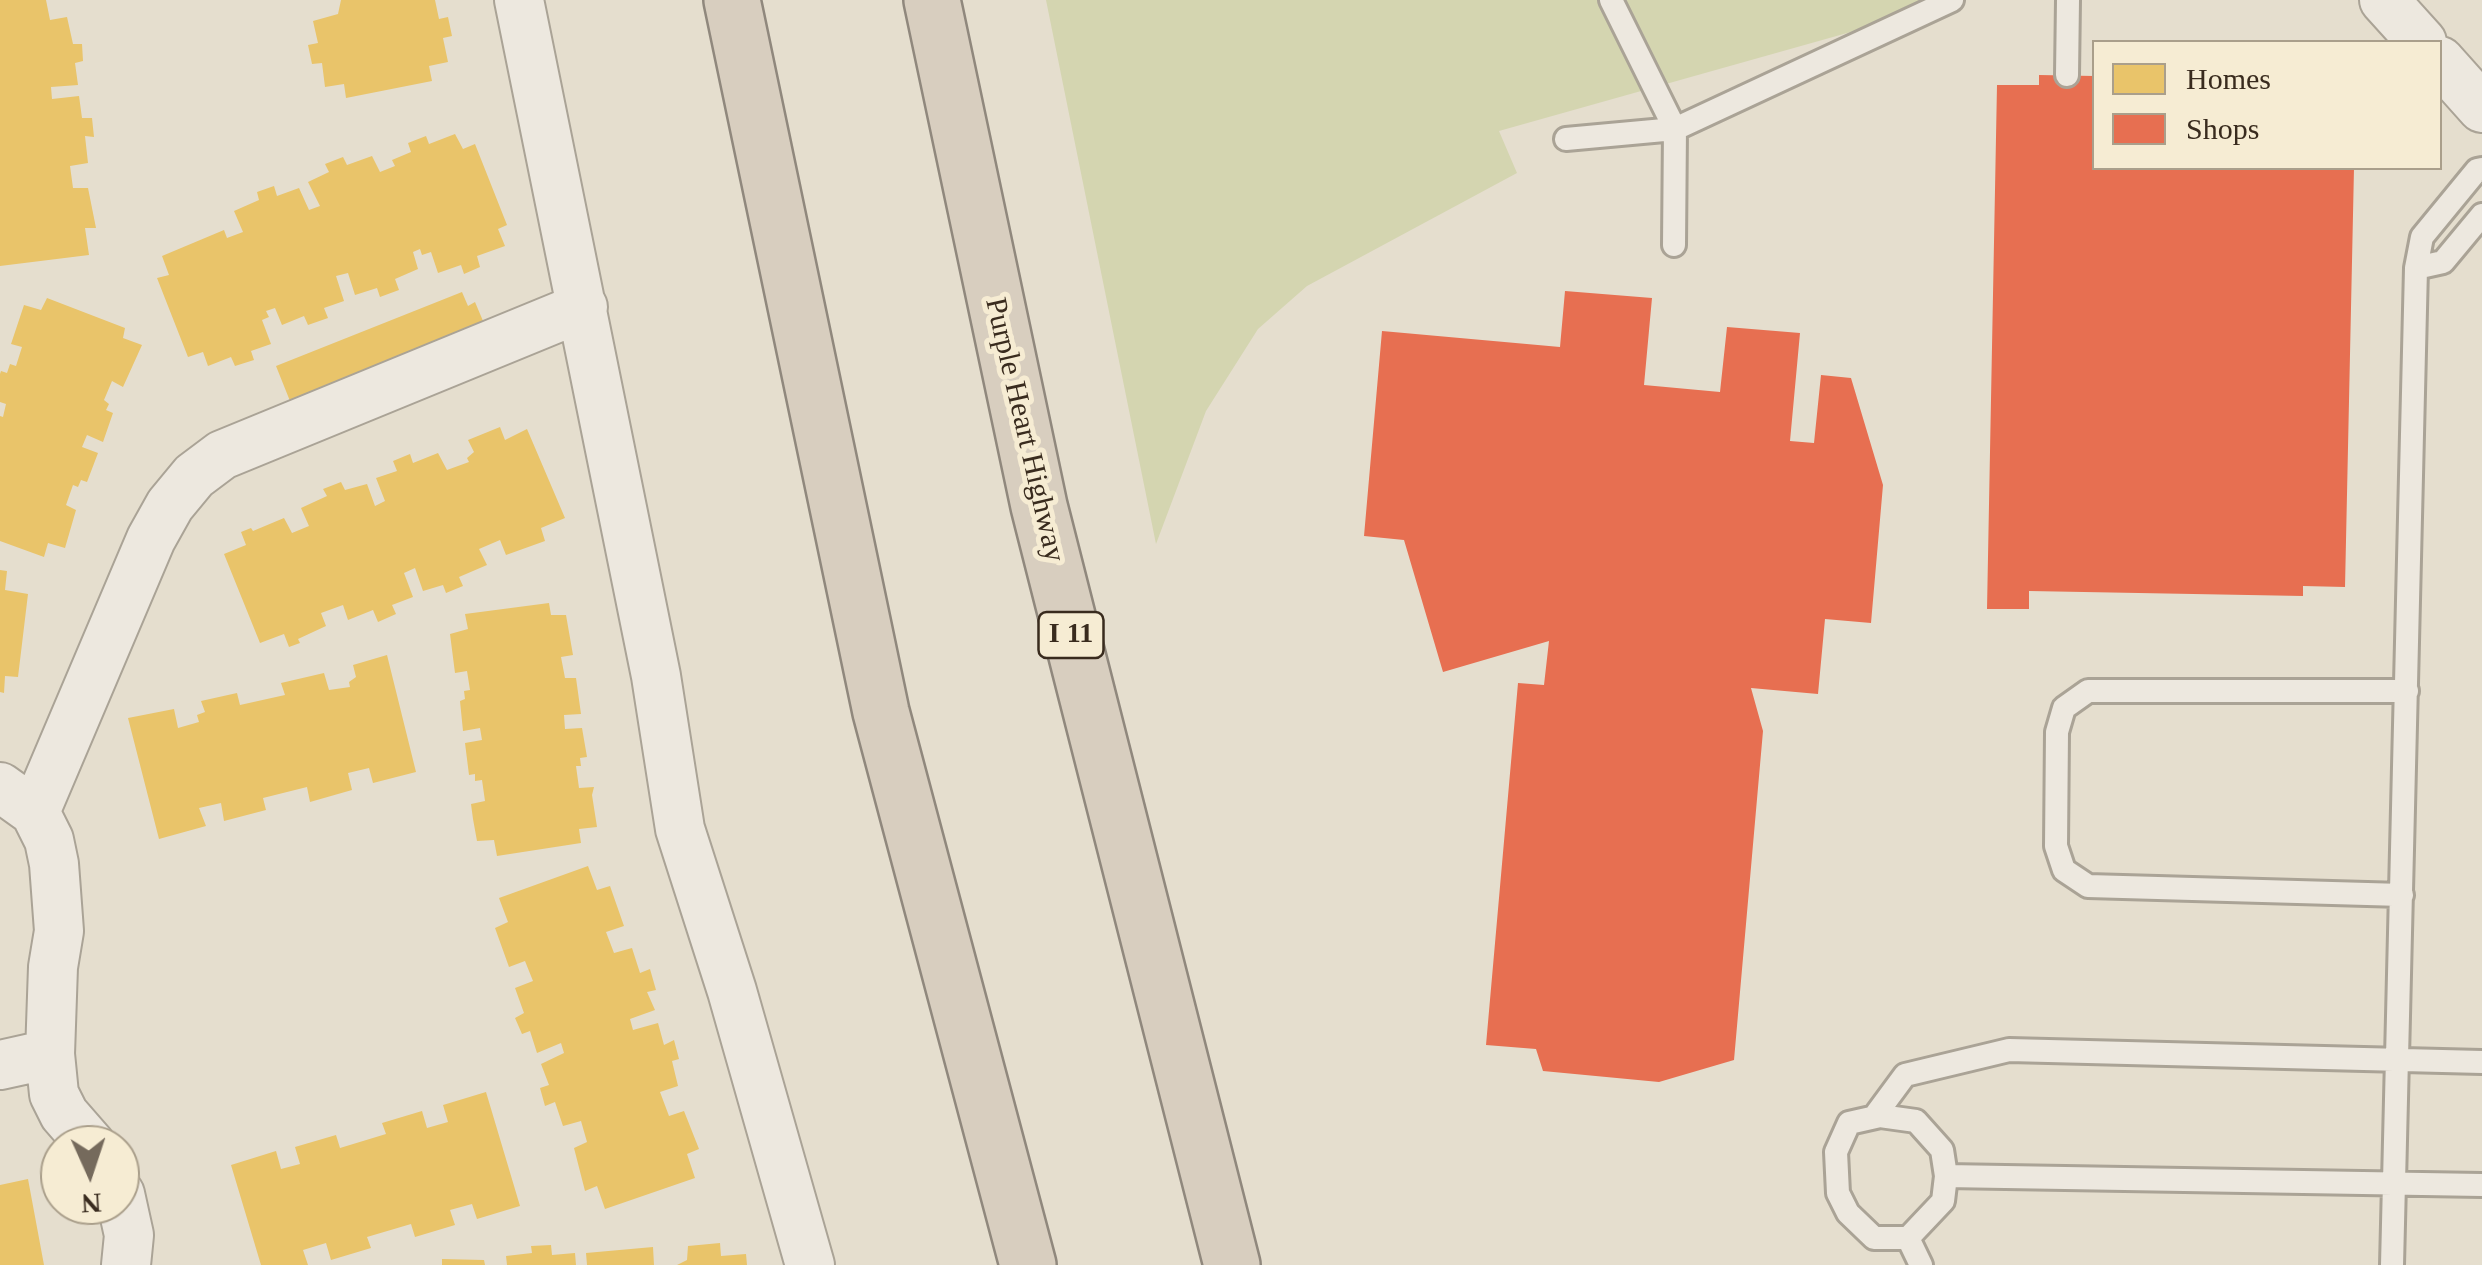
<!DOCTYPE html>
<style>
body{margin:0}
#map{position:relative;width:2482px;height:1265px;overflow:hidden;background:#e5dece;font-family:Georgia,serif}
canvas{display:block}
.legend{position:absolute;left:2092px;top:40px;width:350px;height:130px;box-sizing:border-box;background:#f6ecd3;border:2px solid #aa9f8b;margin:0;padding:12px 18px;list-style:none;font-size:30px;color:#392b1e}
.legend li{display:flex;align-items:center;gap:20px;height:50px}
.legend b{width:50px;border:2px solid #aa9f8b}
.north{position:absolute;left:40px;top:1125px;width:100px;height:100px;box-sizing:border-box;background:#f6ecd3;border:2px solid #aa9f8b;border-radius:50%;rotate:177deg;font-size:28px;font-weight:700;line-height:40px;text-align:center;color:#392b1e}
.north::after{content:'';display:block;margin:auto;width:35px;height:45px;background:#756a5c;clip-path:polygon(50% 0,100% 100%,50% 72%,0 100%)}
</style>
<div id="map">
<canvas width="2482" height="1265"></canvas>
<ul class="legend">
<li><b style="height:28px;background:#e9c46a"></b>Homes</li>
<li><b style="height:28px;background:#e76f51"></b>Shops</li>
</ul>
<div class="north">N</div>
</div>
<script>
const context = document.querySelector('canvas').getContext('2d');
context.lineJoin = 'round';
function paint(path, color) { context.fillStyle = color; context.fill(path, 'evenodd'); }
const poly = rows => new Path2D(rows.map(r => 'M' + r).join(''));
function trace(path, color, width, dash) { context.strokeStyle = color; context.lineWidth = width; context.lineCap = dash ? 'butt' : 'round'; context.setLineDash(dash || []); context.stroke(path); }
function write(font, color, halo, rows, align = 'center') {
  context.font = font + ' Georgia,serif'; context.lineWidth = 10; context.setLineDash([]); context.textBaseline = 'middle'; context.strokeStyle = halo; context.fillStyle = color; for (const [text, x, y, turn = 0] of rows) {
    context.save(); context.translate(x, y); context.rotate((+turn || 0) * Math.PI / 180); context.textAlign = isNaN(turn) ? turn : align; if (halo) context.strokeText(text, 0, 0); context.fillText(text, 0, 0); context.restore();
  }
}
paint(poly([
 [1046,0,1932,0,1872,26,1499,131,1517,173,1307,286,1258,329,1206,411,1156,544]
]), '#d4d5b0');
paint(poly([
 [0,0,46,0,50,20,67,17,73,44,82,44,83,61,75,63,78,85,51,87,52,99,79,96,82,118,92,118,94,137,85,136,88,163,70,166,73,188,88,188,96,228,85,228,89,255,0,266],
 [341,0,435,0,439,19,448,17,452,36,443,38,448,62,429,66,432,81,346,98,344,84,325,87,322,63,312,64,308,45,318,43,313,21,338,14],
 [455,134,463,149,475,144,507,225,498,229,505,246,477,256,480,267,464,274,461,265,438,273,431,252,422,255,420,249,413,252,418,269,395,279,399,290,380,297,377,288,355,295,348,273,336,276,344,301,324,308,328,318,308,325,304,316,282,325,275,308,266,311,269,317,262,320,271,344,251,351,254,360,235,366,231,357,208,366,203,352,188,357,157,278,169,275,162,256,224,230,227,238,243,232,234,211,259,200,257,192,274,186,277,196,299,188,309,210,320,206,308,182,329,172,325,164,343,157,347,165,372,156,380,172,395,166,392,160,411,152,408,143,426,136,429,144],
 [462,292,468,306,475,302,486,328,292,406,276,366],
 [47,298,125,328,123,338,142,345,123,387,112,381,104,400,109,404,106,410,113,413,103,442,87,435,82,447,98,453,87,482,81,480,78,487,73,485,66,505,76,510,65,548,48,543,44,557,0,541,0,416,3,417,6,404,0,402,0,374,1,371,7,373,10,364,16,366,22,347,11,344,24,305,41,310],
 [500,427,505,440,527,429,565,518,541,528,545,541,506,555,500,540,479,549,487,565,459,577,463,586,446,593,443,585,423,591,415,568,404,573,413,597,392,605,396,614,378,622,373,610,348,620,343,605,321,613,326,626,298,639,300,643,289,647,284,634,260,643,224,554,246,545,241,532,251,528,253,531,284,518,292,533,309,526,301,508,327,496,323,489,341,482,345,490,367,484,375,506,385,501,376,478,397,471,393,461,410,454,413,463,438,453,447,470,469,462,467,458,474,452,468,440],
 [0,570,7,571,5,590,28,594,18,677,5,676,4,693,0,692],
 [549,603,551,615,566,615,573,655,561,657,565,678,576,678,581,714,564,715,565,729,582,728,587,757,580,758,581,766,576,766,579,788,594,787,592,795,597,827,579,829,581,843,497,856,494,840,477,841,473,819,471,804,485,801,482,780,475,781,475,774,469,775,465,743,482,740,480,728,463,731,460,701,465,699,464,691,470,690,467,671,455,673,450,634,468,629,465,614],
 [387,655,416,772,373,783,369,768,348,773,352,790,310,802,307,787,263,798,266,810,224,821,221,803,199,808,206,826,159,839,128,718,174,709,178,728,199,722,197,715,205,712,201,701,237,693,240,705,285,695,281,683,324,673,329,690,350,687,349,682,356,677,353,665],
 [588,866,597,890,610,886,624,926,606,932,614,953,632,948,640,973,650,969,656,990,647,992,655,1010,630,1019,633,1030,658,1023,664,1045,674,1040,679,1059,672,1061,678,1086,660,1092,669,1116,684,1111,699,1149,687,1154,695,1178,605,1209,597,1186,585,1191,574,1148,587,1142,581,1121,563,1126,555,1102,545,1106,540,1088,549,1085,541,1064,564,1053,561,1043,537,1053,530,1031,522,1034,515,1018,524,1013,515,988,533,981,525,961,509,967,495,928,508,922,499,898],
 [486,1092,520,1206,477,1219,472,1204,450,1210,455,1225,415,1237,411,1224,367,1237,371,1248,331,1260,326,1243,303,1250,308,1265,261,1265,231,1165,276,1151,281,1169,300,1164,295,1147,336,1135,340,1148,386,1134,382,1123,422,1111,427,1128,448,1122,443,1105],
 [28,1179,44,1265,0,1265,0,1185],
 [720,1243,721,1256,746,1254,747,1265,677,1265,687,1260,688,1246],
 [551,1245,552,1255,575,1253,576,1265,507,1265,506,1256,532,1253,531,1246],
 [653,1247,654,1265,587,1265,586,1253],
 [442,1259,484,1260,485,1265,442,1265]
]), '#e9c46a');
paint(poly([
 [2039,75,2094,76,2094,168,2354,168,2345,587,2303,586,2303,596,2029,591,2029,609,1987,609,1997,85,2039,85],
 [1565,291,1652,298,1644,385,1720,392,1727,327,1800,333,1790,441,1814,443,1821,375,1851,378,1883,485,1871,623,1825,619,1818,694,1751,688,1763,731,1734,1060,1659,1082,1543,1071,1536,1049,1486,1045,1518,683,1544,685,1549,641,1443,672,1404,540,1364,536,1382,331,1560,347]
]), '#e76f51');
const service = poly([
 [2067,75,2068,0],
 [1566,139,1675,129,1611,0],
 [1674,245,1675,129,1952,0],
 [2416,268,2443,262,2482,215],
 [2402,895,2088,886,2064,870,2056,846,2057,732,2064,708,2088,691,2407,691],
 [1880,1116,1916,1121,1942,1150,1946,1176,1943,1201,1908,1238,1874,1238,1848,1213,1838,1193,1836,1152,1849,1123,1880,1116],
 [1874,1117,1905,1075,2009,1050,2482,1062],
 [1946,1176,2482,1185],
 [1908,1238,1921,1265],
 [2392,1265,2416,268,2422,237,2477,170,2482,169]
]);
const minor = poly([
 [519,0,656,676,680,829,732,991,810,1265],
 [2384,0,2422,42],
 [2440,61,2482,108],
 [0,787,35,812,49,840,54,864,59,931,53,967,50,1054,54,1094,64,1114,91,1145],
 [35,812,151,539,170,505,194,476,222,455,583,307],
 [0,1065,50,1054],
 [120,1194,129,1235,126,1265]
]);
const motorway = poly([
 [732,0,881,712,1028,1265],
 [932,0,1039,506,1232,1265]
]);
trace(service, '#aaa396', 28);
trace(minor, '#aaa396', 52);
trace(motorway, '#90887d', 60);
trace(service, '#ede8df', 22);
trace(minor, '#ede8df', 48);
trace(motorway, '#d8cebf', 55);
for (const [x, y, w] of [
 [1071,635,65]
]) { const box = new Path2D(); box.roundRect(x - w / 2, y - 23, w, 46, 8); context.fillStyle = '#f6ecd3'; context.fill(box); trace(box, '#392b1e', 2.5); }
write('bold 28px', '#392b1e', null, [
 ["I 11",1071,635]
]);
write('30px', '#392b1e', '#f6ecd3', [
 ["Purple Heart Highway",1024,430,77]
]);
</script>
